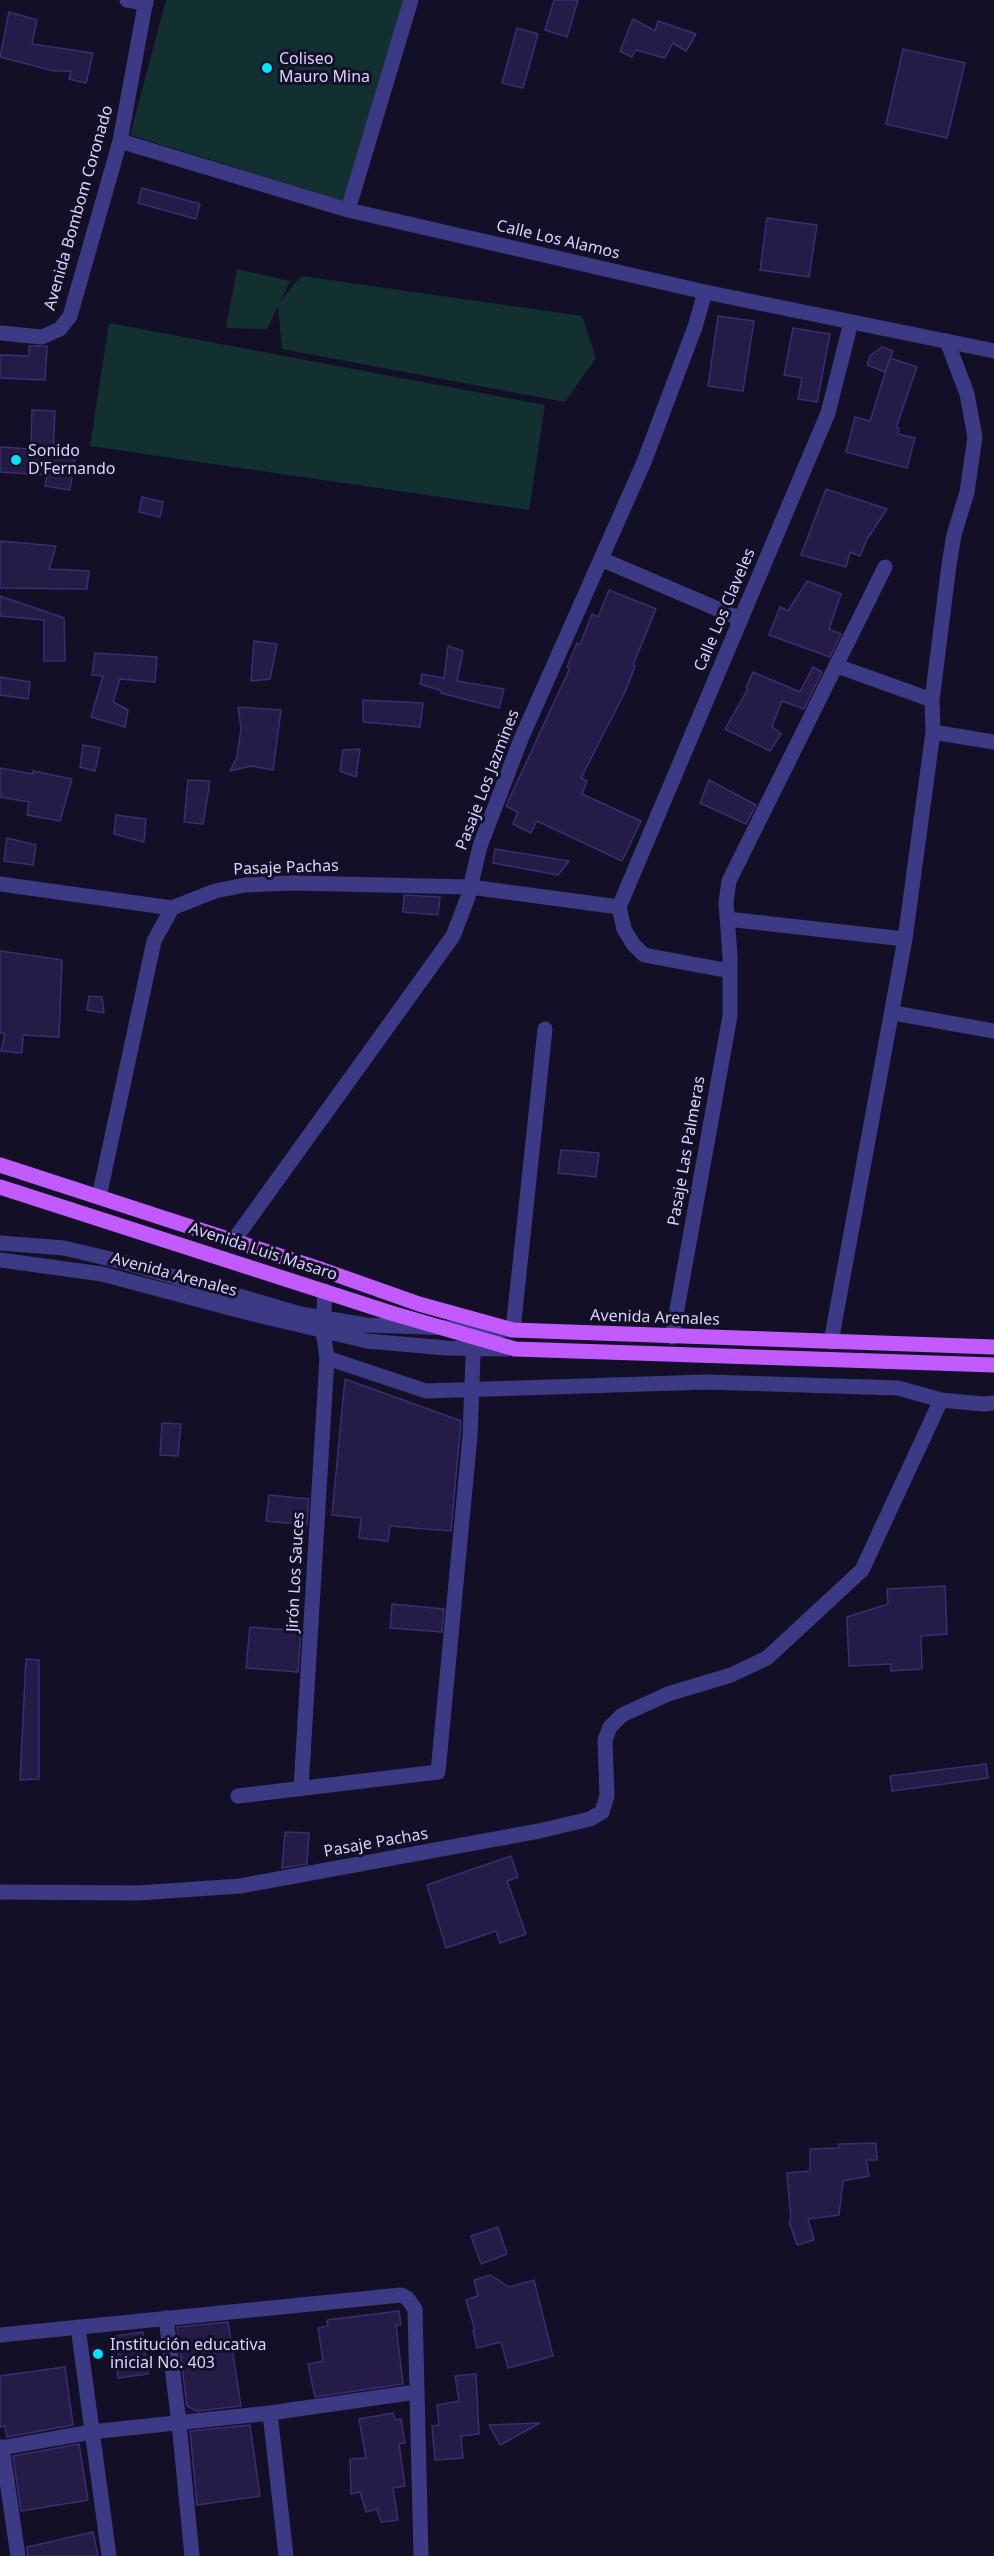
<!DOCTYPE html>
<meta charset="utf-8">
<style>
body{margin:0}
canvas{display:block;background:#130f26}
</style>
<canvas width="994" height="2556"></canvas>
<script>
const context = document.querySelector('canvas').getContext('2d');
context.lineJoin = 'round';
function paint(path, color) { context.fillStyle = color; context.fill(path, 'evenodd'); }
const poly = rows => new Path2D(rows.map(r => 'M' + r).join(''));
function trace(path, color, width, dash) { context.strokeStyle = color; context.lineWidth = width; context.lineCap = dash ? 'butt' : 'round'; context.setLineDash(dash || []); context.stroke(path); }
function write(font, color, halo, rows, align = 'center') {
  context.font = font + ' "Noto Sans",sans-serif'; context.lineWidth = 6; context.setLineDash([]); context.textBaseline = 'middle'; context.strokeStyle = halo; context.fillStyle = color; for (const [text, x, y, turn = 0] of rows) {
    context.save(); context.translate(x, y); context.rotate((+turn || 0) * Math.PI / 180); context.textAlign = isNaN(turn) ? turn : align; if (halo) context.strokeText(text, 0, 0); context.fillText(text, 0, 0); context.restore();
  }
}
paint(poly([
 [166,0,407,0,345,201,130,135],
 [237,269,290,281,280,302,301,276,582,316,596,358,565,402,282,349,278,306,267,329,226,328],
 [109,323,545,405,529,510,90,446]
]), '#12302f');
const building = poly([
 [554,0,578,0,567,37,545,30,554,0],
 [9,12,37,20,32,44,93,53,86,83,69,79,71,71,54,71,0,57,9,12],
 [633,19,655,31,658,21,696,34,686,51,673,43,665,58,636,50,632,57,620,51,633,19],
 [517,28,538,34,523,88,502,83,517,28],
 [903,49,965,63,947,138,886,124,903,49],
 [142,188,200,204,196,219,138,203,142,188],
 [767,218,817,225,809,277,760,270,767,218],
 [718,316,754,321,743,391,708,386,718,316],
 [793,328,830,334,817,402,798,399,802,378,784,375,793,328],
 [29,346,47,346,45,380,0,378,0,355,29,356,29,346],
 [882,347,893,351,885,372,867,365,870,356,882,347],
 [890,358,917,367,896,428,899,428,898,434,915,438,907,468,846,452,855,417,870,421,890,358],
 [32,410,55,411,53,454,75,457,70,490,45,486,47,475,0,472,0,447,31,449,32,410],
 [826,489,887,509,867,539,860,556,850,552,846,567,801,555,826,489],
 [142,497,163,502,160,517,139,512,142,497],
 [0,541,56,546,49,569,89,571,87,589,0,588,0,541],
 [807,581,841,594,829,629,841,634,830,657,769,635,780,607,788,611,807,581],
 [609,590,656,609,633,665,635,666,626,690,581,778,587,781,582,794,641,821,622,861,537,821,531,833,513,824,518,812,506,806,570,668,567,667,577,643,580,645,592,614,598,617,609,590],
 [0,596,64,618,65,661,44,661,44,620,0,616,0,596],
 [254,641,277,644,270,679,251,681,254,641],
 [448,646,463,651,457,681,504,689,499,708,441,693,442,691,420,684,422,674,444,678,448,646],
 [95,653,157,657,155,682,120,679,113,702,128,710,125,727,91,717,103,676,92,675,95,653],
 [813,667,822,672,804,709,782,701,772,726,781,734,770,751,725,729,748,689,746,688,753,672,800,692,813,667],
 [0,677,30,682,28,699,0,695,0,677],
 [363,700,423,703,420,727,363,722,363,700],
 [238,707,281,710,273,770,251,766,230,771,237,757,241,728,238,707],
 [83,745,100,748,95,771,80,767,83,745],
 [360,749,356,777,340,771,343,750,360,749],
 [0,768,33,774,33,771,72,779,60,821,27,815,29,802,0,797,0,768],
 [188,780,210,781,203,824,184,822,188,780],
 [709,780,756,805,746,824,700,803,709,780],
 [116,815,146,819,144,842,114,834,116,815],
 [7,838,36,845,33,865,4,861,7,838],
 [495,849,569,861,558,875,493,863,495,849],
 [404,895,440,897,438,915,403,912,404,895],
 [0,951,62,960,59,1037,23,1035,22,1053,1,1051,5,1034,0,1033,0,951],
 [89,996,102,997,104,1013,87,1010,89,996],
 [561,1150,599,1153,596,1177,558,1173,561,1150],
 [345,1379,461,1421,451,1531,390,1526,388,1541,359,1538,361,1518,332,1515,345,1379],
 [162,1423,181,1424,178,1456,160,1455,162,1423],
 [269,1495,309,1499,307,1525,266,1521,269,1495],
 [945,1586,947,1634,921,1636,922,1669,891,1671,891,1664,849,1666,847,1617,888,1604,887,1589,945,1586],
 [392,1604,444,1609,442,1632,390,1628,392,1604],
 [250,1627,301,1631,298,1672,246,1668,250,1627],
 [26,1659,39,1660,39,1779,20,1780,26,1659],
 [986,1764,988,1778,892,1791,890,1776,986,1764],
 [285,1832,309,1833,307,1864,282,1868,285,1832],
 [511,1856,518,1877,507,1881,526,1934,500,1943,496,1931,446,1948,427,1885,511,1856],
 [876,2143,877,2160,866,2160,869,2176,843,2181,839,2215,808,2219,814,2240,797,2245,789,2221,791,2220,787,2173,810,2171,810,2149,839,2148,839,2144,876,2143],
 [498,2227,507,2254,481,2264,471,2236,498,2227],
 [491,2275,509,2287,534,2280,553,2356,508,2368,501,2342,477,2348,473,2331,475,2330,466,2300,478,2296,474,2280,491,2275],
 [399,2311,401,2325,396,2325,403,2384,315,2397,308,2364,323,2361,318,2328,328,2326,327,2320,399,2311],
 [228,2322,241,2406,197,2411,187,2406,177,2327,228,2322],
 [143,2332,148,2374,118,2378,116,2360,119,2360,116,2336,143,2332],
 [65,2367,73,2425,7,2437,5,2426,0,2427,0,2376,65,2367],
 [476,2374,479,2434,461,2436,463,2458,435,2460,432,2426,439,2425,437,2405,459,2401,455,2376,476,2374],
 [393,2413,395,2420,401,2419,405,2443,399,2444,405,2486,393,2488,398,2520,381,2522,377,2509,366,2512,360,2492,351,2494,350,2459,366,2458,359,2419,393,2413],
 [540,2423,500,2445,489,2425,540,2423],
 [250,2425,260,2496,197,2505,190,2431,250,2425],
 [79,2444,88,2500,21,2511,13,2456,79,2444],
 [93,2532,98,2556,28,2556,27,2547,93,2532]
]);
paint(building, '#241b47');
trace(building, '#3b2d73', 1.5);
trace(poly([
 [127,0,146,3],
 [120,141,348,210,705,292,994,351],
 [348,210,411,0],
 [0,333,42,337,60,329,70,316,120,141,146,0],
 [601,559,741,619],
 [837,666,932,700],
 [933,732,994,742],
 [0,884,172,908,215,891,245,885,293,883,470,887,619,907],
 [619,907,828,413,851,322],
 [619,907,624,929,633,944,644,955,730,971],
 [727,919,905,939],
 [894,1013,994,1031],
 [99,1197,154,941,172,908],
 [234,1240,453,936,468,897,480,846,521,739,644,462,695,327,705,292],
 [0,1243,64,1248,127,1263,300,1314,366,1325,513,1330,545,1029],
 [0,1260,102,1274,245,1312,367,1341,446,1348,506,1349],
 [672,1337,730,1016,730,956,726,902,729,881,885,567],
 [831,1342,905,939,933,732,932,700,949,565,954,535,967,492,975,437,967,394,947,341],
 [327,1358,426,1391,707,1382,898,1388,941,1400,983,1404,994,1403],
 [301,1788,327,1358,323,1331,325,1291],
 [238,1796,438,1772,470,1436,474,1329],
 [0,1892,138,1893,240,1886,539,1831,590,1819,602,1812,607,1796,605,1740,610,1727,622,1715,668,1694,731,1675,767,1658,862,1570,941,1400],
 [166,2318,179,2423,192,2556],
 [78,2327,109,2556],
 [0,2335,401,2295,407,2298,415,2309,421,2556],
 [270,2413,286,2556],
 [2,2447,18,2556],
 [0,2448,91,2432,270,2413,416,2392]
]), '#3d3a85', 15);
trace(poly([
 [0,1165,323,1270,419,1304,513,1330,994,1347],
 [0,1187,391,1313,515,1349,994,1365]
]), '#c25bff', 15);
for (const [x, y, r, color] of [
 [267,68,6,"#00e5ff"],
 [16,460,6,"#00e5ff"],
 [98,2354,6,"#00e5ff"]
]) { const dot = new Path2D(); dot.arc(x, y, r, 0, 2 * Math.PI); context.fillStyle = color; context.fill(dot); trace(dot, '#130f26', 2); }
write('16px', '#d9d4ff', '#130f26', [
 ["Coliseo",279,59],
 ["Mauro Mina",279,77],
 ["Sonido",28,451],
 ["D'Fernando",28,469],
 ["Institución educativa",110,2345],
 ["inicial No. 403",110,2363]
], 'left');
write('16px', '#d9d4ff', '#130f26', [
 ["Avenida Bombom Coronado",79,208,-74],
 ["Calle Los Alamos",558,240,13],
 ["Calle Los Claveles",725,610,-67],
 ["Pasaje Los Jazmines",488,780,-69],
 ["Pasaje Pachas",286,868,-2],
 ["Pasaje Las Palmeras",687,1151,-80],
 ["Avenida Luis Masaro",263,1252,18],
 ["Avenida Arenales",174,1275,15],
 ["Avenida Arenales",655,1318,2],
 ["Jirón Los Sauces",296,1572,-87],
 ["Pasaje Pachas",376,1843,-10]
]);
</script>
